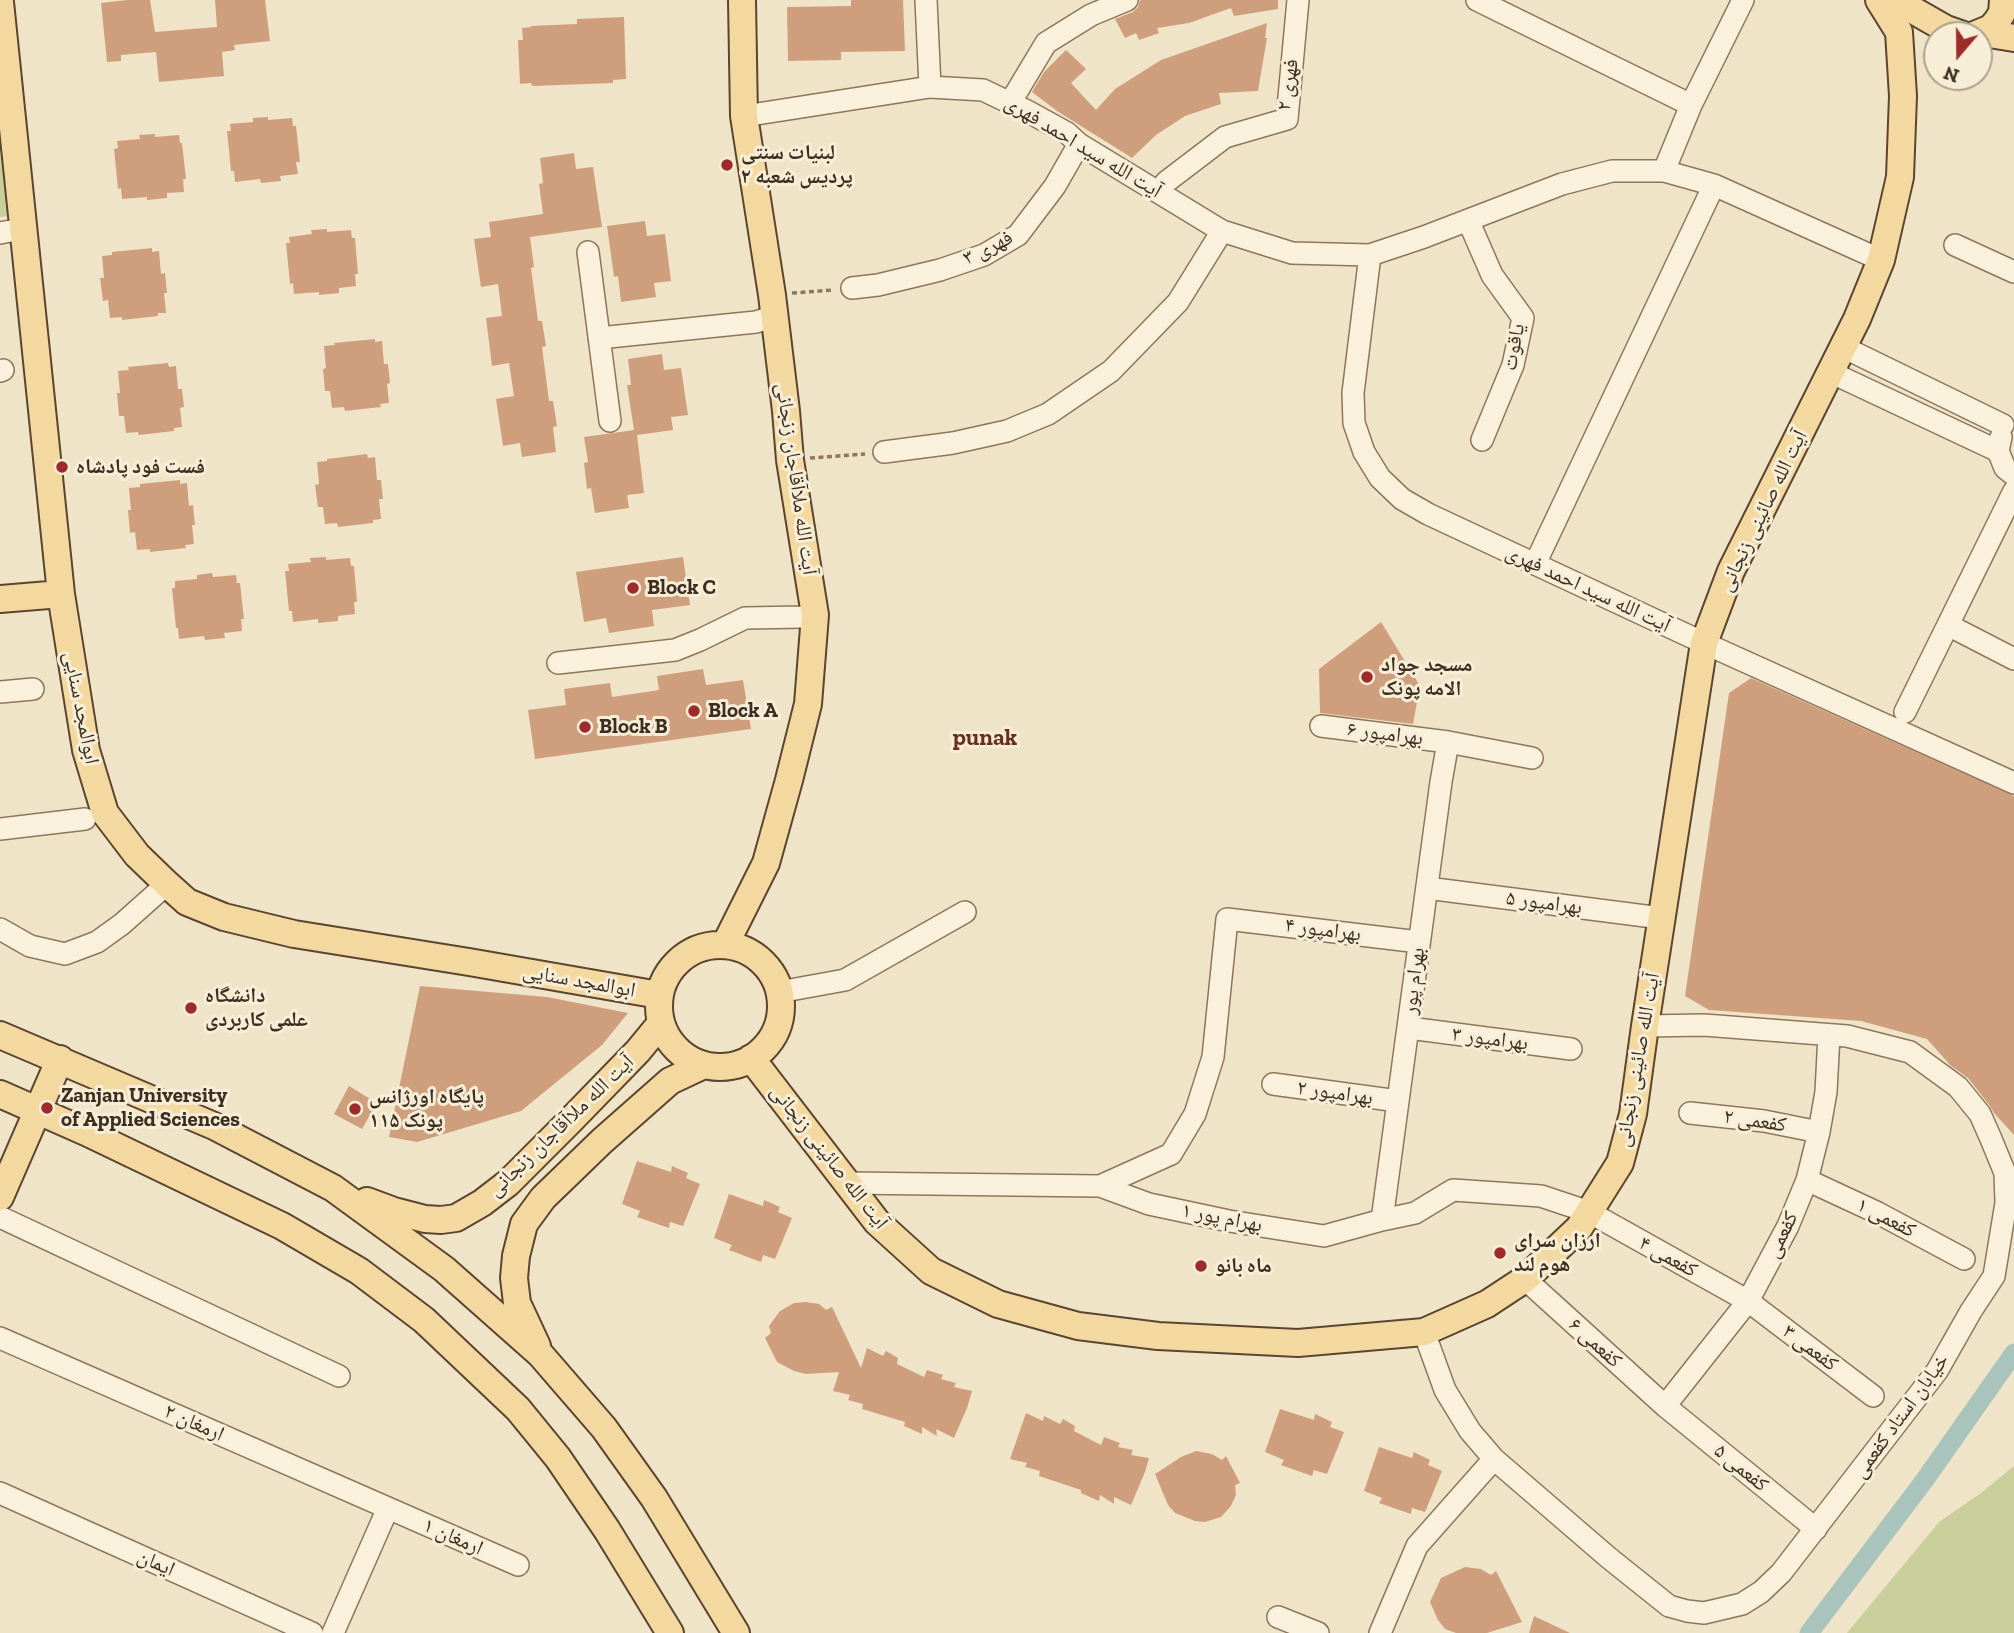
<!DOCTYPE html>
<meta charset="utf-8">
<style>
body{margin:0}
#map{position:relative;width:2014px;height:1633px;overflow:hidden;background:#f0e4c8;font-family:"Zilla Slab",serif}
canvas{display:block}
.north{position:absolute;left:1923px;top:21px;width:70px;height:70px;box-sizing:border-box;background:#f7eed8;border:2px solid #ada18e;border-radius:50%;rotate:200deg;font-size:19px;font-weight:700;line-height:28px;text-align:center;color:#3d2e20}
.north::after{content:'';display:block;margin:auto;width:24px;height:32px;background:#9e2a2b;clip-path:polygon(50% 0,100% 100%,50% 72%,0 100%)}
</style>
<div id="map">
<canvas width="2014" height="1633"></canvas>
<div class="north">N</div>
</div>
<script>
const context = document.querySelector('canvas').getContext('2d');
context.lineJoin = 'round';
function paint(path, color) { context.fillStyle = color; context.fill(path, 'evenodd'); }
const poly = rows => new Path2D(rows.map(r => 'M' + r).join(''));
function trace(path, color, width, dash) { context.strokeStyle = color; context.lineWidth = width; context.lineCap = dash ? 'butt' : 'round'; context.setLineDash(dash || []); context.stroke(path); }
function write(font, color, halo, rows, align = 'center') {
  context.font = font + ' "Zilla Slab","Noto Naskh Arabic",serif'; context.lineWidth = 6; context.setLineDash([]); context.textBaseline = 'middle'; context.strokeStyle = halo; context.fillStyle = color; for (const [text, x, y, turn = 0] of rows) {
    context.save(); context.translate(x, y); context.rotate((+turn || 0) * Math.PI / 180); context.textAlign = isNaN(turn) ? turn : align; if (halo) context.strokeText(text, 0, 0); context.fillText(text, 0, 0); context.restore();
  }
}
paint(poly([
 [0,34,23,214,0,217],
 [2014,1466,2014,1633,1847,1633,1939,1522,1981,1493]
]), '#c9cf9b');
trace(poly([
 [1809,1633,1924,1481,2014,1353]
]), '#a9c4bc', 19);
paint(poly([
 [127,0,150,0,155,32,217,27,215,0,265,0,270,41,234,45,235,50,222,52,224,76,159,82,156,52,121,55,121,61,107,62,101,3],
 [851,0,903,0,905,51,841,52,841,60,788,61,787,7,851,6],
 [1140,0,1278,0,1278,9,1234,16,1231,8,1189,23,1157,28,1159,33,1139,40,1136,33,1125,38,1115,19,1133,12,1138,7],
 [624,17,626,79,613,80,613,83,532,86,531,83,520,84,518,40,523,40,522,28,531,27,531,26,577,24,577,19],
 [1267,23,1265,38,1267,38,1258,91,1219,93,1221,104,1185,116,1156,135,1132,158,1057,111,1032,92,1044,72,1066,50,1086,69,1071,83,1096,110,1115,89,1161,60],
 [268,117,268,120,292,118,293,126,296,126,300,162,296,162,298,174,280,176,281,181,261,183,260,179,235,182,234,171,231,171,227,131,231,131,230,124,253,122,253,118],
 [155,134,155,137,179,135,180,143,182,143,186,179,183,179,184,192,167,193,167,198,147,200,147,197,122,199,121,188,118,189,114,149,118,148,117,141,140,139,139,135],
 [574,153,576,169,593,167,602,227,530,237,534,267,531,268,538,321,542,321,546,346,542,347,549,401,553,401,557,426,553,427,556,452,522,457,520,443,503,446,496,399,514,396,509,363,492,366,486,318,502,316,498,284,481,287,474,239,491,237,489,222,543,214,539,184,543,183,540,158],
 [645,221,647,236,665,234,671,281,654,283,656,297,621,302,618,276,614,277,607,226],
 [327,229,327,232,351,230,352,238,355,238,358,274,355,274,356,286,339,288,339,293,319,295,319,292,294,294,293,283,290,284,286,243,290,243,289,237,312,234,311,230],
 [152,248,152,252,159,251,161,274,165,273,167,293,164,293,166,313,158,313,158,316,122,320,122,317,110,318,108,300,103,301,100,278,104,278,102,256,112,255,112,252],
 [375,339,375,342,382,341,384,364,388,364,390,383,387,384,389,403,380,404,381,407,345,411,344,407,332,408,330,391,325,391,323,369,326,368,324,346,335,345,334,343],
 [662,354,664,370,681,368,688,415,671,417,673,430,637,435,644,493,627,495,629,508,595,513,591,488,587,489,584,463,588,462,584,437,634,430,627,385,631,385,628,359],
 [168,363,169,367,176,366,178,389,182,389,184,407,180,408,182,427,174,428,174,431,139,435,138,432,126,433,124,416,119,416,117,393,120,393,118,371,129,370,128,367],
 [367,454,368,458,375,457,377,480,381,480,383,499,379,499,381,519,373,520,373,523,338,527,337,523,325,524,323,507,318,507,315,485,319,484,317,462,327,461,327,459],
 [180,480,180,484,187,483,189,506,193,505,195,525,192,525,194,544,185,545,186,548,150,552,150,549,137,550,135,532,130,533,128,510,131,510,129,488,140,487,140,484],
 [326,557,326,560,350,558,351,566,354,566,357,602,354,602,355,614,338,616,338,621,318,623,318,619,293,622,292,611,289,611,285,571,289,571,288,564,311,562,310,558],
 [683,557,690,605,652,610,654,626,609,633,606,618,584,622,576,572],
 [212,573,213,577,236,575,237,583,240,583,244,619,241,619,242,631,224,633,225,638,205,640,204,636,179,639,178,628,176,628,172,588,175,588,175,581,197,579,197,575],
 [1381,622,1420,686,1413,724,1320,713,1319,669],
 [703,669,706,685,743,680,751,729,535,759,528,710,566,705,564,689,610,683,612,697,659,690,657,676],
 [1751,678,2014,796,2014,1135,1994,1113,1990,1106,1968,1078,1951,1066,1927,1039,1861,1021,1709,1010,1685,996,1729,693],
 [420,986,547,997,628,1013,602,1045,521,1111,417,1142,389,1137],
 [349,1086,377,1103,362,1129,334,1114],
 [637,1161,671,1172,672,1166,688,1173,686,1178,700,1184,683,1226,670,1222,669,1228,637,1217,640,1211,622,1204],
 [729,1194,763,1206,764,1200,780,1207,778,1212,792,1218,775,1259,763,1255,761,1262,729,1250,732,1245,714,1238],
 [806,1302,819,1304,826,1310,832,1307,861,1368,867,1348,883,1356,886,1351,898,1358,897,1364,924,1377,927,1370,943,1375,941,1379,956,1383,954,1387,972,1391,967,1408,954,1438,936,1429,937,1436,922,1427,922,1434,904,1426,905,1422,862,1409,863,1404,848,1400,850,1395,833,1391,839,1372,806,1374,794,1371,777,1362,765,1338,771,1333,769,1326,780,1311,794,1303],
 [1280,1409,1314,1420,1315,1414,1332,1422,1330,1427,1344,1432,1327,1474,1314,1470,1312,1476,1281,1465,1284,1460,1265,1452],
 [1026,1413,1043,1421,1044,1416,1060,1424,1063,1419,1075,1426,1074,1431,1101,1445,1104,1437,1120,1443,1118,1447,1133,1450,1131,1455,1149,1458,1145,1472,1131,1505,1114,1497,1114,1504,1100,1495,1099,1501,1081,1493,1081,1490,1039,1476,1040,1471,1025,1467,1027,1463,1010,1459],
 [1379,1447,1412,1458,1414,1452,1430,1460,1428,1465,1442,1471,1425,1512,1412,1508,1411,1514,1379,1503,1382,1498,1364,1491],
 [1196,1451,1212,1454,1222,1460,1226,1456,1240,1483,1235,1485,1236,1495,1231,1506,1221,1517,1205,1522,1195,1521,1175,1513,1168,1505,1155,1474,1181,1457],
 [1465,1567,1481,1569,1491,1575,1496,1571,1522,1622,1487,1633,1456,1633,1445,1629,1438,1620,1430,1602,1441,1578],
 [1534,1616,1570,1633,1529,1633]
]), '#cf9f7d');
const minor = poly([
 [926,0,930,87],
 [1477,0,1691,105],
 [1010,103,1046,43,1091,15,1127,0],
 [744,116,930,87,983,90,1027,111,1067,133,1079,144,1222,231,1292,253,1370,255,1424,237,1562,184,1612,171,1664,171,1714,185,1881,260],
 [1664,171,1691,105,1743,0],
 [1166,182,1225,137,1287,119,1298,0],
 [1468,220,1492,275,1523,318,1513,365,1482,440],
 [0,233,23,229],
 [1955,245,2014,272],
 [588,252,610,421],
 [1370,255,1353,393,1354,423,1364,452,1380,478,1402,499,1428,514,1704,643,2014,783],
 [852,288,878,285,940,270,984,255,1018,235,1055,186,1079,144],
 [599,338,756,322,775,316],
 [1843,347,2003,425],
 [0,371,3,370],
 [1830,372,1998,451],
 [2001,437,1998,451,2005,468,2014,475],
 [884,452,953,443,1007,431,1048,414,1111,371,1178,302,1222,231],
 [1535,564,1714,185],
 [1948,625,2014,659],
 [558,663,675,650,700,640,745,618,803,617,815,615],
 [0,692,33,689],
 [1905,712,2014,491],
 [1321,726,1448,742,1532,758],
 [0,829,85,819],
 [1427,888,1661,918],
 [0,929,30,946,65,954,97,942,122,924,167,884],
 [779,992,845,980,965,912],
 [1409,1028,1571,1049],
 [1273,1084,1398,1101],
 [1690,1113,1764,1121,1819,1132],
 [1807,1180,1878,1213,1964,1259],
 [847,1183,1100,1186,1149,1204,1229,1221,1324,1236,1382,1220,1415,1213,1453,1190,1541,1196,1589,1212,1748,1301,1873,1396],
 [1100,1186,1171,1154,1195,1114,1213,1057,1227,919,1419,942],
 [0,1217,339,1376],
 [1382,1220,1441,782,1448,742],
 [1525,1279,1665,1406,1816,1529],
 [1424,1332,1445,1390,1470,1431,1494,1459,1609,1558,1669,1606,1687,1611,1704,1613,1742,1604,1761,1592,1781,1573,1937,1371,1971,1311,1994,1276,2006,1203,2005,1173,1991,1139,1980,1114,1958,1087,1910,1052,1847,1036,1704,1025,1645,1026],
 [0,1338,518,1565],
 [1665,1406,1748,1301,1788,1226,1807,1180,1819,1132,1826,1092,1829,1035],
 [0,1493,312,1633],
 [1278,1617,1318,1633],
 [333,1633,388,1508],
 [1380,1633,1417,1546,1494,1459]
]);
const major = poly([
 [1895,0,1946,29,1963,35],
 [0,2,61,594,86,750,105,813,137,855,167,884,187,902,224,917,294,934,469,962,659,995],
 [1983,33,2014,38],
 [1974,35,1991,28,1997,21,2002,13,2003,0],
 [0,599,61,594],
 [725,945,766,863,789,780,808,704,815,615,790,460,786,411,772,295,744,116,742,0],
 '659 1006a61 61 0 1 1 122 0a61 61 0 1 1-122 0Z',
 [0,1035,214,1126,333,1188,444,1269,540,1354,604,1428,654,1498,736,1633],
 [751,1058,877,1222,931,1271,998,1304,1078,1326,1158,1336,1298,1343,1424,1332,1487,1304,1525,1279,1579,1228,1620,1163,1633,1114,1645,1026,1704,643,1731,571,1857,319,1881,260,1900,177,1903,96,1899,32,1879,0],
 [0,1094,86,1132,282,1226,359,1271,424,1320,518,1409,558,1458,607,1530,670,1633],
 [0,1197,60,1059],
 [367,1201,394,1211,425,1219,441,1220,456,1218,482,1203,508,1183,571,1120,638,1051,661,1023],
 [537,1346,517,1303,514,1278,516,1256,524,1224,543,1198,602,1141,670,1081,704,1065]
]);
trace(minor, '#8d765c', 24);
trace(major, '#5b4430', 30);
trace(poly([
 [792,293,833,290],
 [810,458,865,454]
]), '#8d765c', 3.5, [5, 3.5]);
trace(minor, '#faf1dc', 21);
trace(major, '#f3d9a0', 26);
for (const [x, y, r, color] of [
 [727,165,7,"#9e2a2b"],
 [62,467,7,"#9e2a2b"],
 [633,588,7,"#9e2a2b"],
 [1367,677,7,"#9e2a2b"],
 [694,711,7,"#9e2a2b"],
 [585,727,7,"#9e2a2b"],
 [191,1008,7,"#9e2a2b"],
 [47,1108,7,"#9e2a2b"],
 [355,1109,7,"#9e2a2b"],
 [1500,1253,7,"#9e2a2b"],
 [1201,1266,7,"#9e2a2b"]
]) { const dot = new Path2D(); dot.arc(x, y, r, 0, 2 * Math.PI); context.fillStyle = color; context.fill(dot); trace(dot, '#f7eed8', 2.5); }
write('21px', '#3d2e20', '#f7eed8', [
 ["فهری ۲",1288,85,-81],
 ["آیت الله سید احمد فهری",1083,147,31],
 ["فهری ۳",988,248,-26],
 ["یاقوت",1514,347,-79],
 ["آیت الله ملاآقاجان زنجانی",796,479,82],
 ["آیت الله صائینی زنجانی",1763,511,-64],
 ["آیت الله سید احمد فهری",1588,589,25],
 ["ابوالمجد سنایی",81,708,79],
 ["بهرامپور ۶",1385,734,7],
 ["بهرامپور ۵",1544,903,7],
 ["بهرامپور ۴",1323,930,7],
 ["ابوالمجد سنایی",579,981,10],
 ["بهرام پور",1414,981,-83],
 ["بهرامپور ۳",1490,1039,7],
 ["آیت الله صائینی زنجانی",1638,1060,-80],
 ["بهرامپور ۲",1335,1093,8],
 ["کفعمی ۲",1755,1121,8],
 ["آیت الله ملاآقاجان زنجانی",561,1126,-44],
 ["آیت الله صائینی زنجانی",829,1157,52],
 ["بهرام پور ۱",1222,1218,11],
 ["کفعمی ۱",1886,1218,27],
 ["کفعمی",1782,1235,-64],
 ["کفعمی ۴",1668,1257,29],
 ["کفعمی ۶",1595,1343,42],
 ["کفعمی ۳",1810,1348,37],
 ["خیابان استاد کفعمی",1901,1416,-54],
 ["ارمغان ۲",194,1423,24],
 ["کفعمی ۵",1741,1468,39],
 ["ارمغان ۱",453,1537,24],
 ["ایمان",156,1563,24]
]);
write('bold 21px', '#3d2e20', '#f7eed8', [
 ["لبنیات سنتی",741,153],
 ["پردیس شعبه ۲",741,177],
 ["فست فود پادشاه",76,467],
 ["Block C",647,588],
 ["مسجد جواد",1381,665],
 ["الامه پونک",1381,689],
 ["Block A",708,711],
 ["Block B",599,727],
 ["دانشگاه",205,996],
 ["علمی کاربردی",205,1020],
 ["Zanjan University",61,1096],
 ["of Applied Sciences",61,1120],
 ["پایگاه اورژانس",369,1097],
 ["۱۱۵ پونک",369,1121],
 ["ارزان سرای",1514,1241],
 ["هوم لند",1514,1265],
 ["ماه بانو",1215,1266]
], 'left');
write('bold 23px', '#6b2e1e', '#f7eed8', [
 ["punak",985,738]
]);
</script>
